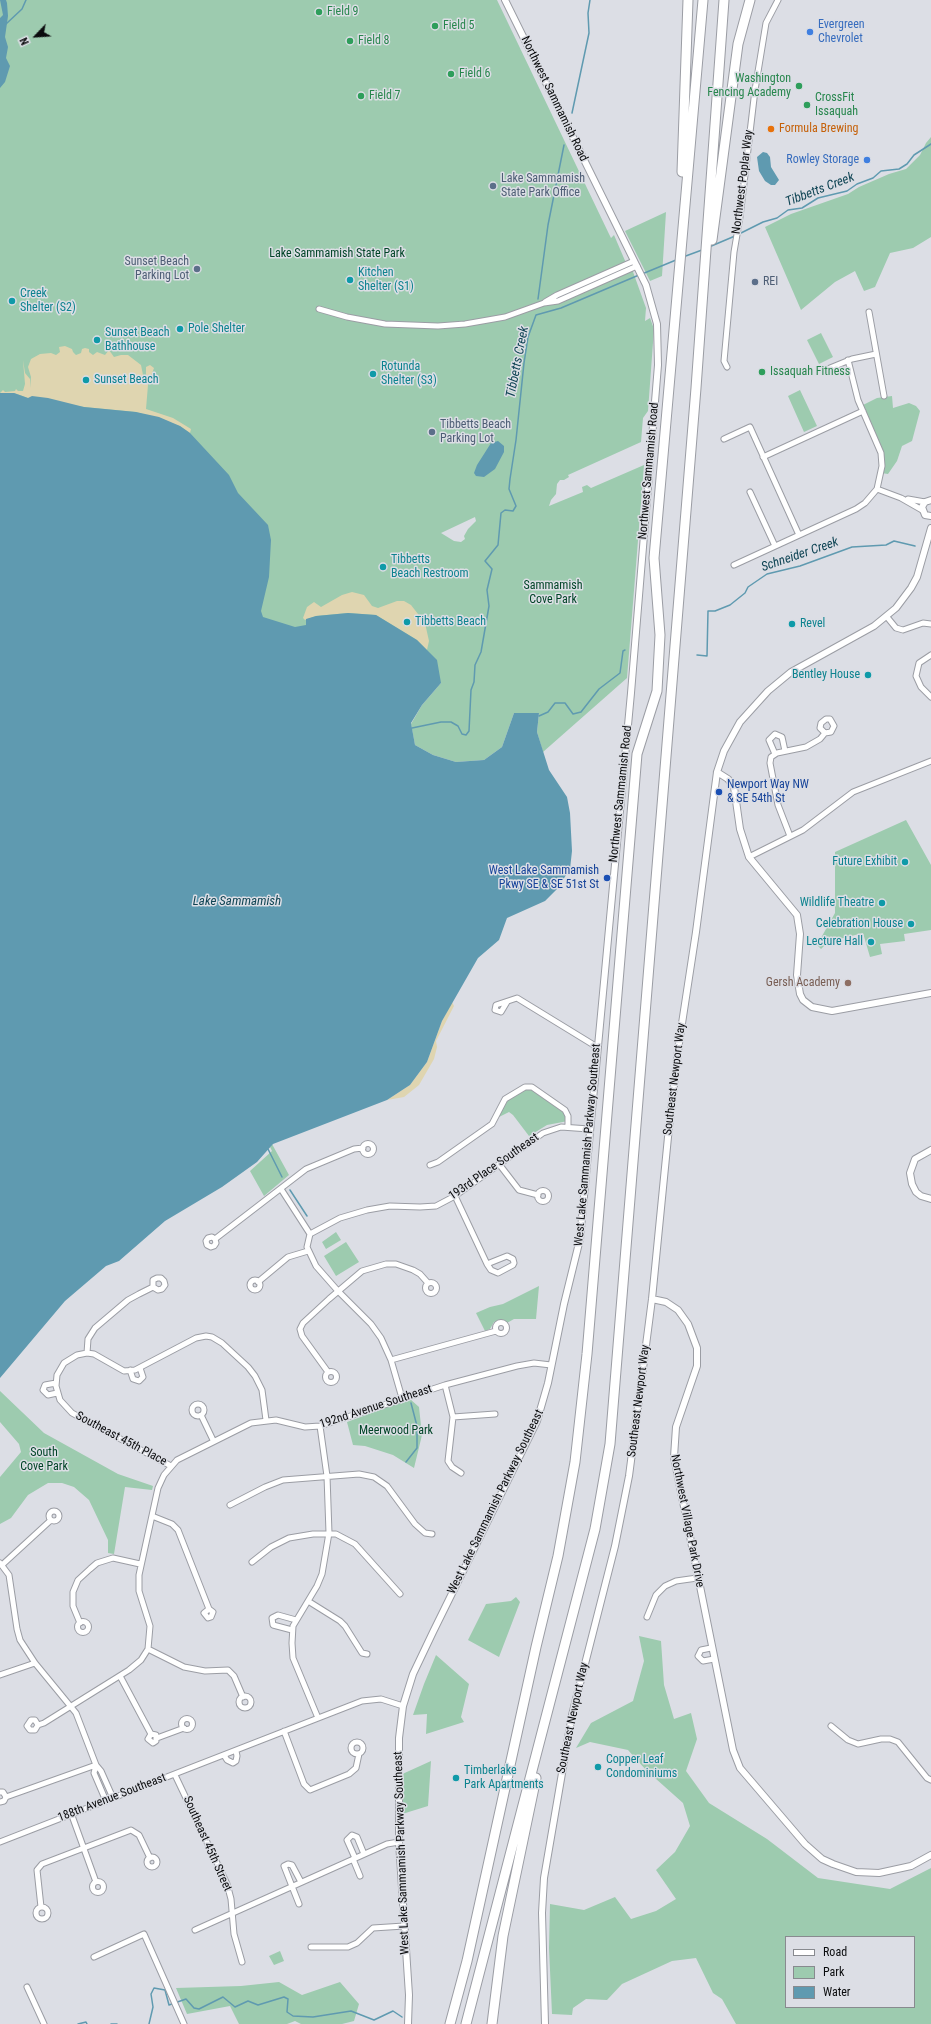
<!DOCTYPE html>
<style>
body{margin:0}
#map{position:relative;width:931px;height:2024px;overflow:hidden;background:#dcdee5;font-family:"Roboto Condensed",sans-serif}
canvas{display:block}
.legend{position:absolute;left:785px;top:1936px;width:130px;height:72px;box-sizing:border-box;background:#dcdee5;border:1px solid #888a8f;margin:0;padding:5px 7px;list-style:none;font-size:12px;color:#0a0b0d}
.legend li{display:flex;align-items:center;gap:8px;height:20px}
.legend b{width:20px;border:1px solid #888a8f}
.north{position:absolute;left:16px;top:16px;width:40px;height:40px;-webkit-text-stroke:3px #dcdee5;paint-order:stroke;rotate:245deg;font-size:11px;font-weight:700;line-height:16px;text-align:center;color:#0a0b0d}
.north::after{content:'';display:block;margin:auto;width:14px;height:18px;background:#0a0b0d;clip-path:polygon(50% 0,100% 100%,50% 72%,0 100%)}
</style>
<div id="map">
<canvas width="931" height="2024"></canvas>
<ul class="legend">
<li><b style="height:5px;background:#fff"></b>Road</li>
<li><b style="height:11px;background:#9dcbaf"></b>Park</li>
<li><b style="height:11px;background:#5f9ab0"></b>Water</li>
</ul>
<div class="north">N</div>
</div>
<script>
const context = document.querySelector('canvas').getContext('2d');
context.lineJoin = 'round';
function paint(path, color) { context.fillStyle = color; context.fill(path, 'evenodd'); }
const poly = rows => new Path2D(rows.map(r => 'M' + r).join(''));
function trace(path, color, width, dash) { context.strokeStyle = color; context.lineWidth = width; context.lineCap = dash ? 'butt' : 'round'; context.setLineDash(dash || []); context.stroke(path); }
function write(font, color, halo, rows, align = 'center') {
  context.font = font + ' "Roboto Condensed",sans-serif'; context.lineWidth = 3; context.setLineDash([]); context.textBaseline = 'middle'; context.strokeStyle = halo; context.fillStyle = color; for (const [text, x, y, turn = 0] of rows) {
    context.save(); context.translate(x, y); context.rotate((+turn || 0) * Math.PI / 180); context.textAlign = isNaN(turn) ? turn : align; if (halo) context.strokeText(text, 0, 0); context.fillText(text, 0, 0); context.restore();
  }
}
paint(poly([
 [0,0,497,0,609,234,611,238,614,235,626,263,632,269,646,308,645,321,650,318,654,329,648,411,643,418,641,442,568,475,569,477,564,480,560,480,557,484,556,494,551,500,549,506,583,492,582,487,587,485,591,488,644,465,627,678,543,752,537,732,539,713,514,713,502,747,484,760,456,762,433,755,415,745,411,724,422,705,441,683,305,655,0,431],
 [475,517,476,521,468,529,464,536,465,539,461,542,454,541,441,533],
 [931,137,931,237,913,248,890,253,875,287,864,291,855,271,835,282,801,310,765,227,791,214,848,194,859,187,889,174,906,169,920,155,926,143],
 [666,212,662,276,650,281,625,231],
 [821,333,833,357,819,364,807,340],
 [800,390,817,426,804,432,788,396],
 [892,396,893,408,909,403,916,406,920,411,912,441,902,446,897,461,888,474,881,473,882,462,861,406,877,398],
 [906,820,931,865,931,930,904,934,905,941,880,944,882,954,870,957,863,933,828,942,821,949,817,945,835,913,835,852],
 [529,1087,565,1110,568,1121,547,1125,529,1136,513,1115,509,1112,497,1118,504,1102],
 [272,1144,289,1175,264,1196,250,1171,272,1151,270,1147],
 [336,1232,341,1240,326,1249,322,1242],
 [346,1242,359,1262,336,1276,324,1256],
 [539,1286,536,1319,514,1319,507,1323,504,1320,499,1320,494,1322,490,1329,485,1331,476,1313,490,1307,503,1304],
 [0,1391,44,1433,118,1474,153,1486,152,1490,125,1487,114,1554,108,1553,108,1540,89,1500,74,1487,62,1483,48,1483,28,1495,11,1518,0,1524,0,1477,21,1452,19,1444,0,1422],
 [410,1399,419,1407,422,1435,414,1468,393,1455,365,1446,353,1445,347,1422],
 [516,1597,520,1602,499,1657,468,1640,486,1604,511,1601],
 [639,1636,661,1641,664,1685,674,1719,691,1713,697,1739,686,1771,709,1803,767,1839,818,1878,890,1889,931,1868,931,2024,736,2024,722,1999,713,1993,696,1958,672,1961,622,1984,607,2000,586,1999,573,2008,572,2015,552,2014,549,1948,550,1904,584,1910,615,1897,631,1919,656,1911,676,1899,656,1870,675,1852,690,1826,683,1803,646,1770,628,1750,590,1742,576,1748,591,1723,633,1701,644,1661],
 [786,1937,914,1937,914,2007,786,2007],
 [436,1655,469,1684,461,1717,464,1722,426,1734,427,1714,413,1715,424,1684],
 [431,1761,428,1806,399,1815,398,1776],
 [280,1951,284,1961,274,1965,269,1956],
 [279,1982,302,1995,340,1982,359,2004,354,2021,342,2024,301,2024,295,2021,287,2024,239,2024,230,2006,187,2014,176,1988,241,1986]
]), '#9dcbaf');
paint(poly([
 [65,346,72,349,73,352,76,355,81,353,82,349,85,348,89,349,89,352,93,355,97,352,105,355,109,350,114,357,121,355,128,355,141,365,143,375,142,382,144,383,146,377,146,367,150,365,154,368,148,385,146,409,173,418,191,429,190,433,180,426,136,412,84,407,28,398,14,393,0,393,3,390,5,392,15,391,16,389,18,391,23,391,25,384,23,360,25,373,30,379,30,388,31,377,28,367,31,359,40,354,51,353,56,355,60,352,59,347],
 [352,592,364,595,372,606,378,608,397,601,404,601,411,605,425,623,429,641,427,650,417,640,376,615,348,613,316,616,305,620,303,618,307,607,314,602,321,607,342,595],
 [452,1002,454,1006,436,1041,437,1047,434,1059,419,1085,404,1097,387,1100,410,1085,427,1062,442,1021]
]), '#dfd5b0');
paint(poly([
 [0,0,6,0,7,3,8,16,5,37,8,47,6,58,10,66,5,82,0,88,0,18,3,15],
 [763,152,767,153,770,157,771,167,779,180,775,185,771,185,765,181,759,171,757,157],
 [0,393,14,393,28,398,32,396,48,398,84,407,136,412,159,417,180,426,190,433,229,475,238,493,268,525,271,540,269,577,261,611,263,617,295,627,306,625,306,619,316,616,348,613,376,615,417,640,437,660,441,683,422,705,411,723,415,745,433,755,456,762,484,760,502,747,514,713,539,713,537,732,549,770,567,797,570,813,572,851,570,869,557,889,545,901,507,918,499,940,478,958,442,1021,427,1062,410,1085,387,1100,273,1144,257,1162,222,1187,165,1221,119,1261,106,1266,65,1301,0,1378],
 [498,441,504,446,504,452,495,469,484,477,476,476,474,473,477,465,491,443]
]), '#5f9ab0');
trace(poly([
 [6,24,22,9,26,0],
 [572,113,589,33,588,13,590,0],
 [739,234,763,222,777,218,788,210,802,208,818,198,847,191,857,184,873,178,881,171,899,169,907,164,914,155,931,144],
 [709,247,735,236],
 [683,257,702,250],
 [642,274,676,260],
 [538,299,548,225,564,145],
 [697,655,707,656,708,611,715,611,730,605,745,593,748,587,767,574,800,566,852,547,886,545,894,541,915,546],
 [539,716,548,712,555,703,565,703,573,714,581,712,599,689,620,673,623,651,625,650],
 [412,728,441,722,451,722,458,726,462,734,466,735,469,731,471,690,474,682,475,665,481,652,489,606,487,590,492,569,485,561,498,545,501,513,505,510,513,511,516,506,509,489,510,479,516,440,524,363,528,337,536,315,561,308,639,275],
 [268,1149,282,1177],
 [290,1190,307,1216],
 [406,1462,417,1448,417,1426,411,1403],
 [78,2024,86,2022,87,2024],
 [111,2024,117,2024],
 [149,2024,153,2007,151,1994,154,1988,165,1990,169,2005,186,1999,194,2008,199,2009,223,1997,235,2007,248,2001,258,2005,284,1997,288,1999,287,2012,293,2016,313,2017,351,2011,374,2020,393,2011,402,2017]
]), '#5f9ab0', 1.5);
const minor = poly([
 [545,302,557,295,634,261],
 [319,309,347,317,385,324,438,326,465,324,505,317,544,303,558,301,637,266],
 [869,312,884,396],
 [727,367,724,361,734,252,740,217,755,90,766,23,778,0],
 [830,368,852,359,876,354],
 [724,439,750,427,799,535],
 [763,457,863,411],
 [877,489,901,498,922,510],
 [750,492,775,546],
 [908,499,925,502],
 [734,565,856,509,865,503,877,489,882,466,881,453,858,400,848,360],
 [887,617,896,628,903,630,923,623,931,624],
 [931,655,919,663,916,676,921,687,931,697],
 [775,754,769,740,775,734,782,737,785,751],
 [790,836,778,805,770,763,771,757,777,753,806,747,820,739,825,733,831,732,834,726,830,719,826,719,821,723,820,728,825,733],
 [749,857,803,830,853,792,931,761],
 [507,1002,501,1012,495,1010,496,1005,517,998,597,1047],
 '362.5 1149a5.5 5.5 0 1 1 11 0a5.5 5.5 0 1 1-11 0Z',
 [499,1164,519,1190,538,1195],
 [430,1165,438,1162,492,1124,505,1099,525,1087,532,1087,565,1110,568,1116,568,1127],
 [281,1189,310,1234,307,1247,316,1266,338,1291,371,1324,381,1338,391,1360,402,1398],
 '537.5 1196a5.5 5.5 0 1 1 11 0a5.5 5.5 0 1 1-11 0Z',
 [455,1196,487,1264,491,1270,498,1273,513,1265,514,1263,513,1259,507,1256,487,1264],
 [310,1234,340,1218,367,1210,390,1206,420,1207,436,1206,455,1196,543,1133,561,1127,589,1129],
 [215,1239,212,1237,208,1238,206,1241,207,1245,211,1247,214,1246,216,1243,215,1239,306,1169,354,1149,363,1148],
 '250 1285a5 5 0 1 1 10 0a5 5 0 1 1-10 0Z',
 [258,1282,288,1257,308,1251],
 '425.5 1288a5.5 5.5 0 1 1 11 0a5.5 5.5 0 1 1-11 0Z',
 '495.5 1328a5.5 5.5 0 1 1 11 0a5.5 5.5 0 1 1-11 0Z',
 [87,1353,88,1339,95,1328,128,1300,139,1294,153,1287,158,1290,162,1289,165,1285,164,1281,161,1278,157,1278,153,1280,153,1287],
 [391,1360,496,1331],
 [130,1370,133,1379,139,1381,143,1377,140,1368],
 '325.5 1377a5.5 5.5 0 1 1 11 0a5.5 5.5 0 1 1-11 0Z',
 [328,1372,302,1336,300,1329,303,1323,329,1299,362,1271,386,1264,396,1264,413,1270,420,1274,428,1283],
 [56,1383,45,1385,43,1390,48,1395,57,1393],
 [445,1385,453,1417,448,1461,452,1467,461,1473],
 '192 1410a6 6 0 1 1 12 0a6 6 0 1 1-12 0Z',
 [201,1415,213,1440],
 [453,1417,495,1414],
 [171,1466,72,1413,60,1400,56,1386,57,1375,64,1363,77,1355,87,1353,94,1354,124,1371,135,1370,196,1338,206,1336,212,1337,222,1343,248,1367,255,1376,262,1390,266,1420],
 [230,1505,265,1487,283,1480,359,1474,374,1477,387,1486,415,1524,425,1533,432,1534],
 '49 1516a5 5 0 1 1 10 0a5 5 0 1 1-10 0Z',
 [152,1516,172,1524,178,1530,209,1609,213,1612,211,1617,208,1618,204,1613,209,1609],
 [252,1562,271,1547,289,1538,313,1534,336,1534,355,1544,400,1594],
 [0,1563,9,1575,17,1629,20,1640,35,1663,76,1713,96,1765,6,1797,4,1801,0,1802],
 [2,1565,51,1520],
 [308,1601,340,1621,345,1626,362,1653,367,1654],
 [647,1617,656,1595,665,1586,676,1581,697,1578],
 '77.5 1627a5.5 5.5 0 1 1 11 0a5.5 5.5 0 1 1-11 0Z',
 [80,1623,73,1606,73,1592,78,1580,90,1569,97,1563,113,1558,140,1564],
 [292,1630,273,1625,272,1618,278,1615,296,1620],
 [711,1648,701,1650,698,1656,703,1661,714,1659],
 [148,1649,184,1667,205,1671,228,1670,234,1676,243,1697],
 [0,1675,35,1663],
 [120,1676,151,1734,156,1735,156,1741,153,1743,148,1739,151,1734],
 '239 1702a6 6 0 1 1 12 0a6 6 0 1 1-12 0Z',
 [318,1718,293,1658,292,1643,293,1626,317,1586,322,1574,329,1533,327,1476,320,1426],
 '181.5 1724a5.5 5.5 0 1 1 11 0a5.5 5.5 0 1 1-11 0Z',
 [38,1725,35,1720,31,1720,27,1726,30,1730,35,1730,38,1725,44,1723,129,1670,141,1660,148,1649,150,1626,139,1591,139,1575,158,1488,164,1475,177,1460,251,1423,276,1420,305,1427,320,1426,445,1385,517,1366,534,1363,551,1365],
 [831,1726,848,1740,858,1744,881,1739,890,1739,898,1742,927,1778,931,1780],
 [284,1731,304,1784,310,1790,349,1774,356,1768,359,1754],
 [157,1738,184,1728],
 '351 1748a6 6 0 1 1 12 0a6 6 0 1 1-12 0Z',
 [224,1755,227,1760,233,1763,236,1761,237,1756,236,1751],
 [175,1775,227,1884,231,1899,234,1934,242,1962],
 [0,1792,3,1792,6,1797],
 [106,1801,94,1773,96,1765,101,1771,113,1798],
 [71,1813,96,1882],
 [0,1842,362,1701,381,1699,403,1706],
 '147 1862a5 5 0 1 1 10 0a5 5 0 1 1-10 0Z',
 [355,1858,347,1840,352,1835,357,1837,364,1854],
 [353,1859,360,1876],
 '92.5 1887a5.5 5.5 0 1 1 11 0a5.5 5.5 0 1 1-11 0Z',
 [299,1904,284,1866,288,1864,292,1865,301,1882],
 [41,1907,37,1870,42,1864,131,1830,139,1835,150,1858],
 '36 1913a6 6 0 1 1 12 0a6 6 0 1 1-12 0Z',
 [195,1930,387,1844,399,1842],
 [311,1947,348,1947,357,1943,373,1928,404,1926],
 [94,1957,144,1934,184,2024],
 [27,1987,44,2024]
]);
const tertiary = poly([
 [931,500,925,502,922,507,925,515,931,516],
 [717,772,728,779,734,787,740,829,749,857,797,915,800,934,797,975,800,994,803,1000,812,1007,832,1011,931,993],
 [931,1150,915,1159,910,1173,912,1184,916,1192,921,1196,931,1199],
 [652,1299,666,1302,678,1310,688,1324,697,1348,697,1366,676,1427,674,1457,733,1750,740,1768,805,1844,822,1859,833,1864,856,1872,879,1873,911,1866,931,1855],
 [408,2024,409,1995,399,1842,399,1738,403,1706,413,1674,433,1632,537,1421,548,1383,564,1304,580,1239,631,693,658,365,657,324,646,285,505,0],
 [545,2024,542,1913,544,1878,572,1715,615,1546,629,1476,652,1299,669,1127,679,1043,696,932,717,772,724,751,740,722,768,691,791,672,874,626,896,608,911,588,917,577,931,528]
]);
const motorway = poly([
 [682,172,688,0],
 [712,240,738,44,750,0],
 [450,2024,467,1961,536,1647,558,1556,575,1462,587,1354,637,754,657,691,660,635,654,558,703,0],
 [466,2024,595,1529,610,1444,696,388,724,0],
 [492,2024,503,1936,536,1778]
]);
trace(minor, '#9b9da4', 7);
trace(tertiary, '#9b9da4', 8);
trace(motorway, '#9b9da4', 11);
trace(minor, '#fff', 5);
trace(tertiary, '#fff', 6);
trace(motorway, '#fff', 9);
for (const [x, y, r, color] of [
 [319,12,4,"#2e9e5b"],
 [435,26,4,"#2e9e5b"],
 [810,32,4,"#3f7fe0"],
 [350,41,4,"#2e9e5b"],
 [451,74,4,"#2e9e5b"],
 [799,86,4,"#2e9e5b"],
 [361,96,4,"#2e9e5b"],
 [807,105,4,"#2e9e5b"],
 [771,129,4,"#e8710a"],
 [867,160,4,"#3f7fe0"],
 [493,186,4,"#5c6f8a"],
 [197,269,4,"#5c6f8a"],
 [350,280,4,"#0f9aa8"],
 [755,282,4,"#5c6f8a"],
 [12,301,4,"#0f9aa8"],
 [180,329,4,"#0f9aa8"],
 [97,340,4,"#0f9aa8"],
 [762,372,4,"#2e9e5b"],
 [373,374,4,"#0f9aa8"],
 [86,380,4,"#0f9aa8"],
 [432,432,4,"#5c6f8a"],
 [383,567,4,"#0f9aa8"],
 [407,622,4,"#0f9aa8"],
 [792,624,4,"#0f9aa8"],
 [868,675,4,"#0f9aa8"],
 [719,792,4,"#1a4fb4"],
 [905,862,4,"#0f9aa8"],
 [607,878,4,"#1a4fb4"],
 [882,903,4,"#0f9aa8"],
 [911,924,4,"#0f9aa8"],
 [871,942,4,"#0f9aa8"],
 [848,983,4,"#8d6e63"],
 [598,1767,4,"#0f9aa8"],
 [456,1778,4,"#0f9aa8"]
]) { const dot = new Path2D(); dot.arc(x, y, r, 0, 2 * Math.PI); context.fillStyle = color; context.fill(dot); trace(dot, '#dcdee5', 1.5); }
write('12px', '#27864d', '#dcdee5', [
 ["Field 9",327,12],
 ["Field 5",443,26],
 ["Field 8",358,41],
 ["Field 6",459,74],
 ["Washington",791,79,"right"],
 ["Fencing Academy",791,93,"right"],
 ["Field 7",369,96],
 ["CrossFit",815,98],
 ["Issaquah",815,112],
 ["Issaquah Fitness",770,372]
], 'left');
write('12px', '#366cbe', '#dcdee5', [
 ["Evergreen",818,25],
 ["Chevrolet",818,39],
 ["Rowley Storage",859,160,"right"]
], 'left');
write('12px', '#0a0b0d', '#dcdee5', [
 ["Northwest Sammamish Road",554,99,64],
 ["Northwest Poplar Way",743,182,-83],
 ["Northwest Sammamish Road",649,471,-85],
 ["Northwest Sammamish Road",621,794,-84],
 ["Southeast Newport Way",675,1079,-83],
 ["West Lake Sammamish Parkway Southeast",588,1145,-85],
 ["193rd Place Southeast",494,1167,-35],
 ["Southeast Newport Way",639,1401,-83],
 ["192nd Avenue Southeast",376,1407,-18],
 ["Southeast 45th Place",121,1439,28],
 ["West Lake Sammamish Parkway Southeast",496,1502,-64],
 ["Northwest Village Park Drive",687,1521,79],
 ["Southeast Newport Way",573,1718,-78],
 ["188th Avenue Southeast",112,1798,-21],
 ["Southeast 45th Street",207,1844,66],
 ["West Lake Sammamish Parkway Southeast",402,1853,-92]
]);
write('12px', '#c56008', '#dcdee5', [
 ["Formula Brewing",779,129]
], 'left');
write('12px', '#4e5e75', '#dcdee5', [
 ["Lake Sammamish",501,179],
 ["State Park Office",501,193],
 ["Sunset Beach",189,262,"right"],
 ["Parking Lot",189,276,"right"],
 ["REI",763,282],
 ["Tibbetts Beach",440,425],
 ["Parking Lot",440,439]
], 'left');
write('12px', '#004427', '#dcdee5', [
 ["Lake Sammamish State Park",337,254],
 ["Sammamish",553,586],
 ["Cove Park",553,600],
 ["Meerwood Park",396,1431],
 ["South",44,1453],
 ["Cove Park",44,1467]
]);
write('12px', '#0d838f', '#dcdee5', [
 ["Kitchen",358,273],
 ["Shelter (S1)",358,287],
 ["Creek",20,294],
 ["Shelter (S2)",20,308],
 ["Pole Shelter",188,329],
 ["Sunset Beach",105,333],
 ["Bathhouse",105,347],
 ["Rotunda",381,367],
 ["Shelter (S3)",381,381],
 ["Sunset Beach",94,380],
 ["Tibbetts",391,560],
 ["Beach Restroom",391,574],
 ["Tibbetts Beach",415,622],
 ["Revel",800,624],
 ["Bentley House",860,675,"right"],
 ["Future Exhibit",897,862,"right"],
 ["Wildlife Theatre",874,903,"right"],
 ["Celebration House",903,924,"right"],
 ["Lecture Hall",863,942,"right"],
 ["Copper Leaf",606,1760],
 ["Condominiums",606,1774],
 ["Timberlake",464,1771],
 ["Park Apartments",464,1785]
], 'left');
write('12px', '#164399', '#dcdee5', [
 ["Newport Way NW",727,785],
 ["& SE 54th St",727,799],
 ["West Lake Sammamish",599,871,"right"],
 ["Pkwy SE & SE 51st St",599,885,"right"]
], 'left');
write('12px', '#785e54', '#dcdee5', [
 ["Gersh Academy",840,983]
], 'right');
write('italic 13px', '#0f4454', '#dcdee5', [
 ["Tibbetts Creek",820,190,-21],
 ["Tibbetts Creek",518,362,-79],
 ["Schneider Creek",800,555,-19],
 ["Lake Sammamish",237,902]
]);
</script>
